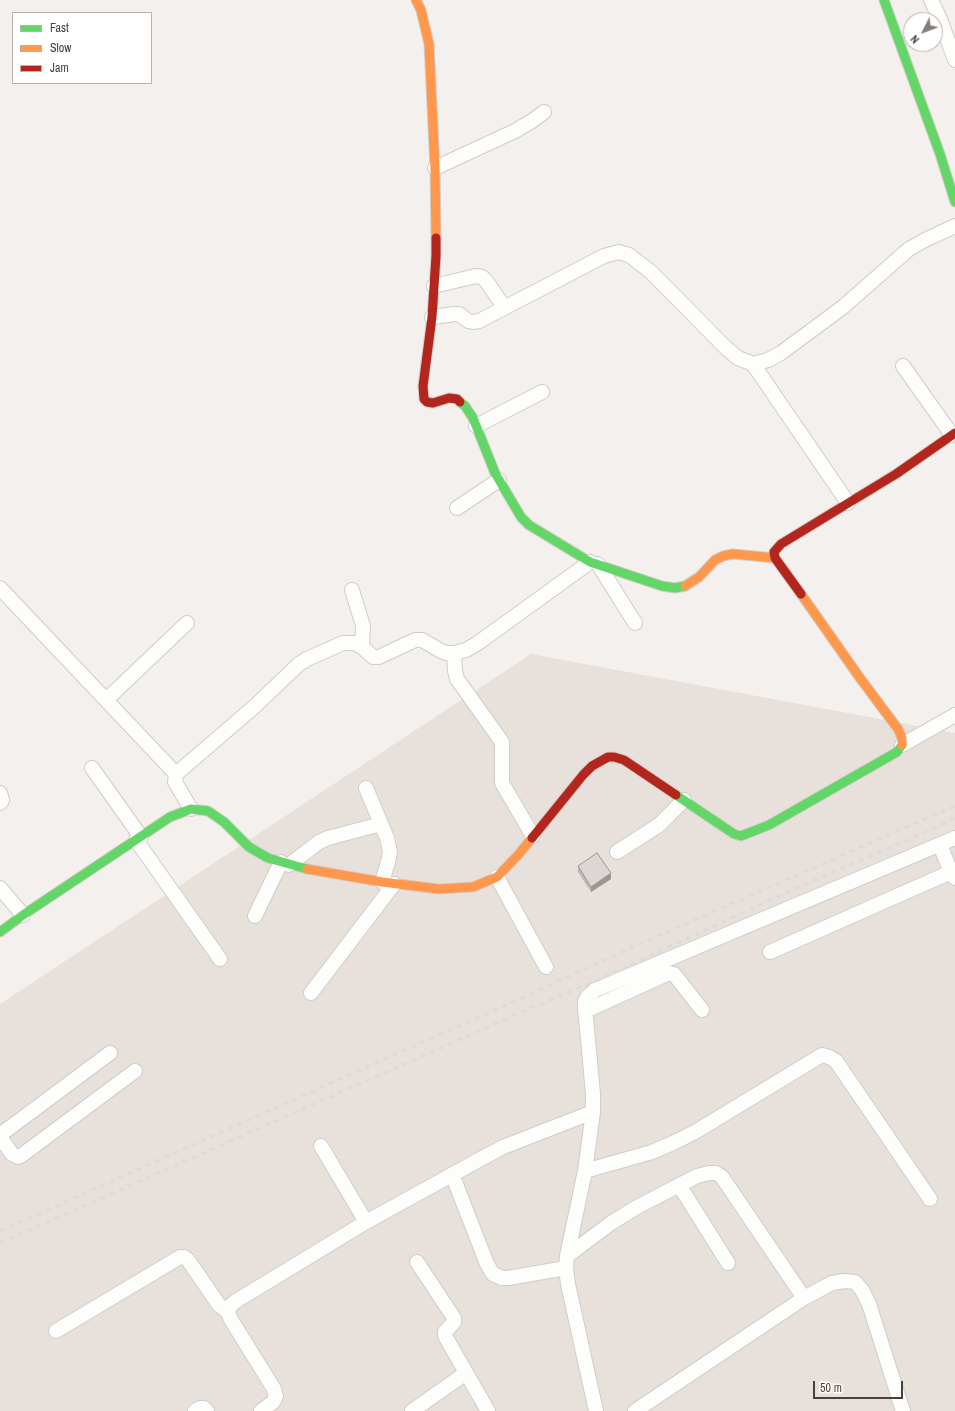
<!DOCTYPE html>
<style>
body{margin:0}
#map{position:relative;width:955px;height:1411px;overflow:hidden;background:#f3f0ee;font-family:"Archivo Narrow",sans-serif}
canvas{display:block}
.legend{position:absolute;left:12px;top:12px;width:140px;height:72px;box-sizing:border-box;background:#fff;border:1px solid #b7b2af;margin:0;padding:5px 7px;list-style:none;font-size:12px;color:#4b3f38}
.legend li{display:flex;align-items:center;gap:8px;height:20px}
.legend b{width:20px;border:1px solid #b7b2af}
.north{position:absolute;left:903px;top:12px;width:40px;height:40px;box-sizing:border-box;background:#fff;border:1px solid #b7b2af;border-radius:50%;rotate:228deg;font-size:11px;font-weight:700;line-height:16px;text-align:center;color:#4b3f38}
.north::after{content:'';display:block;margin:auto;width:14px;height:18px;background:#867d78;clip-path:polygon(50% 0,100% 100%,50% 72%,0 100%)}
.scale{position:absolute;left:813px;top:1381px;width:90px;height:18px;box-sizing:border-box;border:2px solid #4b3f38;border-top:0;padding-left:5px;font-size:12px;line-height:14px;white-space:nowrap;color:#4b3f38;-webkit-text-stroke:3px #fff;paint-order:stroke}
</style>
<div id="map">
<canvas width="955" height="1411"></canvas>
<ul class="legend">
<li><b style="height:5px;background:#63d668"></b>Fast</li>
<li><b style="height:5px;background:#ff974d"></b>Slow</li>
<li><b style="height:5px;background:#b3261e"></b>Jam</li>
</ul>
<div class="north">N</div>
<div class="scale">50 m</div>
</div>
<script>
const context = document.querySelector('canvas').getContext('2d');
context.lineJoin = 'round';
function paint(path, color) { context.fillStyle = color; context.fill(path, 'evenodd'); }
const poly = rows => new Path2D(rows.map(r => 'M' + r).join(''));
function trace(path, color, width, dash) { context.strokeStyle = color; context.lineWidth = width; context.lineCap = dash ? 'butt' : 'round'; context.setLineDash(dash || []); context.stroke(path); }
paint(poly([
 [531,654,955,733,955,1411,0,1411,0,1004]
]), '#e8e1db');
const street = poly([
 [931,0,940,19,955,60],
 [435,168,515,131,532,121,544,112],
 [434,286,476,276,482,277,487,282,504,307],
 [432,317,455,314,459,314,468,321,473,322,479,321,604,256,619,252,629,255,651,272,726,348,738,358,753,364,768,360,781,353,843,307,909,249,925,240,955,226],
 [753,364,848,503],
 [903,366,952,435],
 [476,426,542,392],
 [457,508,499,480],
 [598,564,635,623],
 [0,588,176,774],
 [352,590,363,626,362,647],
 [454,653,455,671,457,679,502,742,502,783,533,836],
 [106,700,187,623],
 [902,745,955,715],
 [92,768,141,837],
 [366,788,387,838,390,852,388,862,382,882],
 [0,793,2,800,0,803],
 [191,809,175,782,176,774,254,707,299,664,307,659,343,643,354,643,362,647,373,657,379,657,415,640,422,640,441,651,446,653,454,653,466,650,478,643,590,562],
 [136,840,220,959],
 [940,845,951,872,955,878],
 [617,852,659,825,684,800],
 [289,865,319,842,328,838,381,824],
 [497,877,546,967],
 [0,888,23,915],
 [255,916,281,862],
 [770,952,951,872],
 [311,993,394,884],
 [585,1011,669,973,674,974,702,1010],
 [0,1135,110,1053],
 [0,1137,12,1154,18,1157,22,1155,135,1071],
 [321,1146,366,1222],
 [585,1171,652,1152,673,1143,695,1132,822,1055,829,1057,836,1061,930,1199],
 [452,1174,487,1264,493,1274,502,1278,508,1278,566,1268],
 [679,1185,728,1263],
 [567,1256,611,1223,637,1207,697,1176,709,1173,716,1173,722,1177,804,1298],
 [417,1262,454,1318,454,1322,445,1332,445,1336,488,1411],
 [56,1331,180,1257,184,1257,188,1260,219,1305,228,1312],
 [195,1411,200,1408,204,1408,207,1411],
 [261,1411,273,1402,276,1396,274,1389,230,1318,228,1312,230,1306,236,1301,366,1222,486,1156,503,1147,593,1112],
 [412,1411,466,1373],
 [596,1411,568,1284,566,1268,567,1256,585,1171,593,1112,593,1094,585,1007,585,1001,588,996,595,990,955,838],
 [635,1411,804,1298,832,1283,844,1281,855,1282,862,1290,869,1304,903,1411]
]);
const fast = poly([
 [884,0,940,154,955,202],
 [460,402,465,406,473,418,495,473,521,517,529,525,590,562,662,586,675,588,685,586],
 [676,795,734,834,741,836,769,825,897,752,902,745],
 [0,932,23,915,170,817,191,809,208,811,224,822,249,847,268,858,307,869]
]);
const slow = poly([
 [416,0,421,10,429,44,435,168,436,238],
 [685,586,699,577,715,560,723,556,733,554,775,558],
 [801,594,860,678,898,729,902,738,902,745],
 [307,869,382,882,439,889,473,887,497,877,519,854,532,838]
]);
const jam = poly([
 [436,238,436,256,432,317,423,386,424,399,427,402,433,403,449,398,457,399,460,402],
 [801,594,775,558,774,552,781,544,896,474,955,433],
 [532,838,583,775,592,766,608,757,614,757,624,760,676,795]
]);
trace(street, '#d0ccc9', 16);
trace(fast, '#d5cdc5', 11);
trace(slow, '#d5cdc5', 11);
trace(jam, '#d5cdc5', 11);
trace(street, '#fdfdfc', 14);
trace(fast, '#63d668', 9);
trace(slow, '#ff974d', 9);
trace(jam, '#b3261e', 9);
trace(poly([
 [0,1231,515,1001,626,950,955,806],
 [0,1243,522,1012,600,979,796,888,924,833,955,818]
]), '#dbdbda', 3, [5, 5]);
paint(poly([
 [578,866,611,879,591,892,578,872]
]), '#bdb9b6');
paint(poly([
 [611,873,611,879,591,892,591,887]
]), '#9a9694');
const building = poly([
 [597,853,611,873,591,887,578,866,597,853]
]);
paint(building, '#dcd7d4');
trace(building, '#9a9694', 1);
</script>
